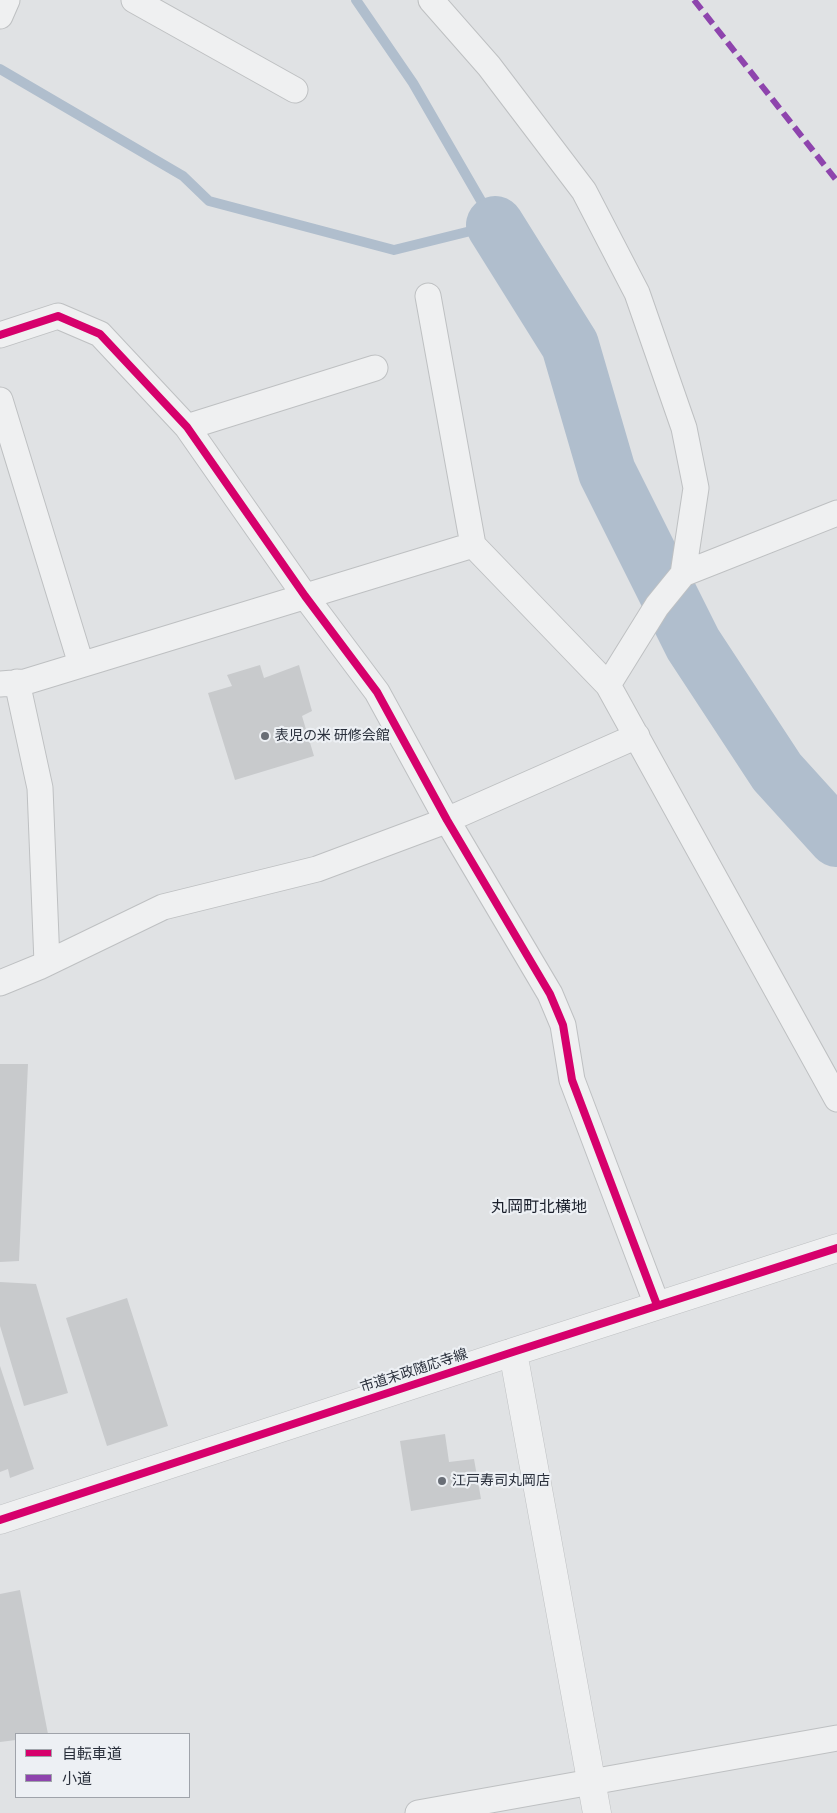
<!DOCTYPE html>
<meta charset="utf-8">
<style>
body{margin:0}
#map{position:relative;width:837px;height:1813px;overflow:hidden;background:#e0e2e4;font-family:Manrope,"Noto Sans JP",sans-serif}
canvas{display:block}
.legend{position:absolute;left:15px;top:1733px;width:175px;height:65px;box-sizing:border-box;background:#edf0f4;border:1px solid #9fa3aa;margin:0;padding:6px 9px;list-style:none;font-size:15px;color:#292f3b}
.legend li{display:flex;align-items:center;gap:10px;height:25px}
.legend b{width:25px;border:1px solid #9fa3aa}
</style>
<div id="map">
<canvas width="837" height="1813"></canvas>
<ul class="legend">
<li><b style="height:6px;background:#d6006c"></b>自転車道</li>
<li><b style="height:6px;background:#8e44ad"></b>小道</li>
</ul>
</div>
<script>
const context = document.querySelector('canvas').getContext('2d');
context.lineJoin = 'round';
const poly = rows => new Path2D(rows.map(r => 'M' + r).join(''));
function trace(path, color, width, dash) { context.strokeStyle = color; context.lineWidth = width; context.lineCap = dash ? 'butt' : 'round'; context.setLineDash(dash || []); context.stroke(path); }
function paint(path, color) { context.fillStyle = color; context.fill(path, 'evenodd'); }
function write(font, color, halo, rows, align = 'center') {
  context.font = font + ' Manrope,"Noto Sans JP",sans-serif'; context.lineWidth = 4.5; context.setLineDash([]); context.textBaseline = 'middle'; context.strokeStyle = halo; context.fillStyle = color; for (const [text, x, y, turn = 0] of rows) {
    context.save(); context.translate(x, y); context.rotate((+turn || 0) * Math.PI / 180); context.textAlign = isNaN(turn) ? turn : align; if (halo) context.strokeText(text, 0, 0); context.fillText(text, 0, 0); context.restore();
  }
}
trace(poly([
 [0,69,183,176,209,201,394,250,495,225,413,83,356,0]
]), '#b0becd', 10);
trace(poly([
 [495,225,570,345,607,472,693,644,777,772,837,838]
]), '#b0becd', 58);
paint(poly([
 [260,665,264,678,299,665,312,711,302,716,314,756,235,780,208,693,232,686,227,675],
 [0,1064,28,1064,19,1261,0,1262],
 [0,1282,36,1284,68,1393,24,1406,0,1326],
 [127,1298,168,1426,107,1446,66,1318],
 [0,1366,34,1469,10,1478,8,1469,0,1472],
 [445,1434,449,1462,474,1459,481,1499,411,1511,400,1441],
 [20,1590,48,1734,16,1734,16,1740,0,1742,0,1594]
]), '#c8cacc');
const minor = poly([
 [134,0,295,90],
 [431,0,489,66,584,191,637,293,684,428,696,488,683,574],
 [0,16,7,0],
 [428,296,473,545],
 [0,335,58,316,100,334,187,427,305,596,377,692,447,820,550,994,563,1025,572,1080,657,1305],
 [0,400,81,664],
 [187,427,375,368],
 [837,513,683,574,657,606,608,685,837,1099],
 [17,682,40,788,47,963],
 [0,684,25,682,473,545,608,685],
 [0,983,39,967,163,907,317,869,440,823,637,736],
 [418,1813,837,1738]
]);
const tertiary = poly([
 [513,1352,597,1813],
 [0,1520,513,1352,837,1248]
]);
trace(minor, '#bec0c2', 27);
trace(tertiary, '#bec0c2', 29);
trace(minor, '#eff0f1', 25);
trace(tertiary, '#eff0f1', 28);
trace(poly([
 [694,0,837,181]
]), '#8e44ad', 6, [12, 6]);
trace(poly([
 [0,335,58,316,100,334,187,427,305,596,377,692,447,820,550,994,563,1025,572,1080,657,1305],
 [0,1520,513,1352,837,1248]
]), '#d6006c', 8);
for (const [x, y, r, color] of [
 [265,736,5,"#696e76"],
 [442,1481,5,"#696e76"]
]) { const dot = new Path2D(); dot.arc(x, y, r, 0, 2 * Math.PI); context.fillStyle = color; context.fill(dot); trace(dot, '#edf0f4', 2); }
write('14px', '#292f3b', '#edf0f4', [
 ["表児の米 研修会館",275,736],
 ["江戸寿司丸岡店",452,1481]
], 'left');
write('14px', '#292f3b', '#edf0f4', [
 ["市道末政随応寺線",414,1371,-18]
]);
write('16px', '#1b202c', '#edf0f4', [
 ["丸岡町北横地",539,1208]
]);
</script>
